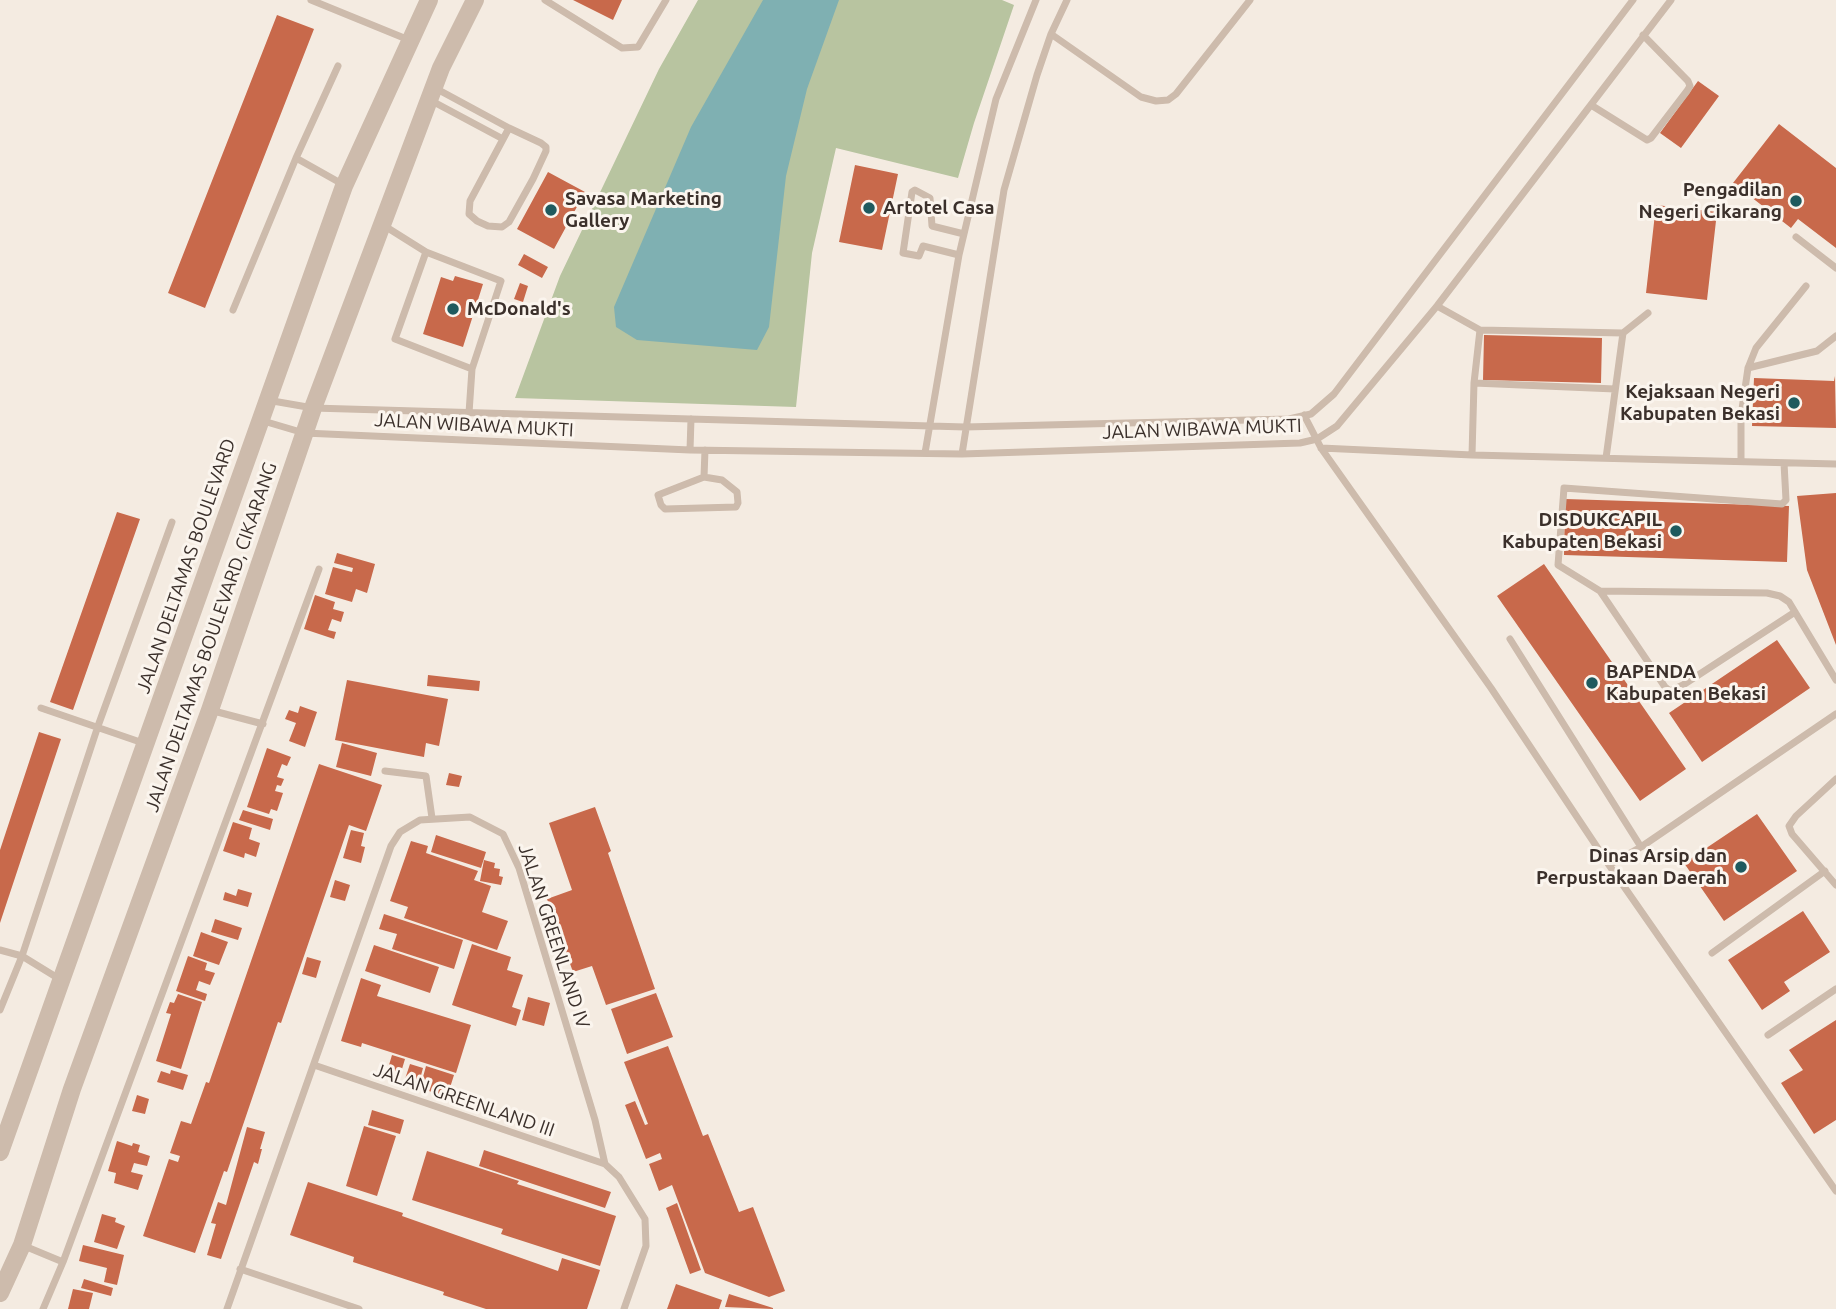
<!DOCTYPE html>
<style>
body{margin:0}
canvas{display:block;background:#f4ebe1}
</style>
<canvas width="1836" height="1309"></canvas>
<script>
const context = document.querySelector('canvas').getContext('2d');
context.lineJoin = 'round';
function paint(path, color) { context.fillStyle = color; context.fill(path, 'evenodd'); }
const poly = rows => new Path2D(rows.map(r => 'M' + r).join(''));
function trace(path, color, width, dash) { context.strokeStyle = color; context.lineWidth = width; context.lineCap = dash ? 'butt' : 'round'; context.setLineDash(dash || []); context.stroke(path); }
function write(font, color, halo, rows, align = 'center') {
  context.font = font + ' Ubuntu,sans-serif'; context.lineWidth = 6; context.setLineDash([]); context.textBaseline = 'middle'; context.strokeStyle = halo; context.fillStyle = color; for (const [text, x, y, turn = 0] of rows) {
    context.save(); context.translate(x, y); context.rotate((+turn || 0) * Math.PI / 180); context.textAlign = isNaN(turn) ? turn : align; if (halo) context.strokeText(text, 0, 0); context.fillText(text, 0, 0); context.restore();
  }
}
paint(poly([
 [698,0,1002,0,1014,5,974,123,958,178,836,148,812,253,796,407,515,398,560,276,659,69]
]), '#b8c4a0');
paint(poly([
 [763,0,839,0,807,89,786,176,769,327,757,350,637,340,616,327,614,307,691,127]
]), '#7fb0b2');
paint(poly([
 [573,0,622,0,613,20],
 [277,15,314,29,205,308,168,293],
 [1698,81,1719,96,1681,148,1660,133],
 [1779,124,1836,168,1836,248,1798,219,1791,228,1733,183],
 [855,165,898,174,882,250,839,242],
 [548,172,585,192,554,249,517,229],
 [1656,205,1717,212,1707,300,1646,293],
 [524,254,548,267,542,278,518,265],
 [455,276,483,284,463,347,423,334,441,277,453,281],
 [520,283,528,286,523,302,514,299],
 [1484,335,1602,338,1601,383,1483,380],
 [1835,376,1836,428,1752,426,1754,378,1834,381],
 [1836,493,1836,645,1807,570,1797,496],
 [1565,499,1789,506,1787,562,1564,555],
 [117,512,140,519,73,710,50,702],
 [337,553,375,564,367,593,356,589,352,602,325,594,333,567,352,572,353,568,334,563],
 [1544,564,1686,769,1640,801,1497,596],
 [315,595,335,602,333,609,344,612,341,622,332,619,328,630,336,632,334,639,304,629],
 [1777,640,1810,688,1702,762,1669,713],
 [428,675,480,681,479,691,427,686],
 [347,680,448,699,439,746,426,743,424,757,335,740],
 [300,706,317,712,305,747,289,741,296,723,285,719,289,710,298,713],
 [39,732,61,739,0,923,0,850],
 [342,743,377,753,371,776,336,767],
 [267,748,291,757,287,766,282,764,277,777,284,779,281,786,277,785,275,791,283,793,277,811,271,809,269,814,247,807],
 [319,764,382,785,366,831,349,825,281,1023,278,1022,227,1172,224,1171,195,1253,143,1236,169,1159,178,1162,180,1156,170,1153,181,1121,191,1124,206,1082,209,1083],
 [449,773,462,776,459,787,446,785],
 [595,807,611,851,608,853,655,989,606,1005,592,966,573,972,547,899,572,890,549,823],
 [243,810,273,819,270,830,239,820],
 [1757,814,1797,871,1724,921,1684,863],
 [233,822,252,828,249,839,260,843,256,857,245,853,244,858,223,851],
 [351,830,364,833,361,846,365,847,361,863,343,858],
 [436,835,486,852,481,868,431,852],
 [411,841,428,846,426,853,478,871,474,880,491,886,482,912,508,921,497,950,404,918,408,907,390,901],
 [484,860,495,863,494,868,500,869,499,876,503,877,501,885,480,881],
 [335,880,350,885,345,901,330,897],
 [238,889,252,893,248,907,223,900,225,892,236,896],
 [1803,911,1830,952,1784,982,1790,991,1762,1010,1728,960],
 [384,914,463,940,454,969,392,949,397,934,379,929],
 [215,919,242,928,238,940,211,932],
 [201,932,228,942,219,965,193,956],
 [472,944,511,957,507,970,523,975,512,1007,521,1010,516,1026,452,1005],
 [374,945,439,967,430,993,365,971],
 [188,956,207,963,205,970,215,973,210,985,199,981,196,990,207,994,205,1001,176,991],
 [307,957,321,961,316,978,302,974],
 [361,978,381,985,377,996,471,1025,456,1073,362,1043,361,1047,341,1041],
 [656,993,673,1037,627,1054,611,1009],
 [178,994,202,1002,181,1069,156,1061,171,1014,166,1013,170,1002,174,1003],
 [528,997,550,1003,544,1026,522,1020],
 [1836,1020,1836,1120,1814,1134,1781,1083,1803,1070,1789,1050],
 [668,1046,703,1136,708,1134,739,1212,753,1207,785,1291,769,1297,705,1273,672,1185,659,1191,649,1164,662,1159,660,1153,646,1159,625,1105,635,1101,645,1125,648,1124,624,1062],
 [392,1055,405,1059,399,1079,386,1075],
 [410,1064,423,1068,419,1083,405,1079],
 [426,1066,454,1075,447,1097,420,1088],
 [171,1070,188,1075,183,1090,157,1082,161,1071,170,1074],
 [137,1095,149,1099,145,1114,132,1111],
 [372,1110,404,1120,400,1134,368,1125],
 [364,1126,396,1136,377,1196,346,1186],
 [247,1127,265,1132,260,1149,262,1149,258,1164,254,1162,221,1259,207,1255,216,1224,211,1223,218,1202,226,1205],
 [117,1141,132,1146,133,1143,140,1145,138,1152,150,1156,147,1166,134,1163,131,1172,143,1175,138,1190,114,1183,116,1173,108,1171],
 [484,1150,611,1192,605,1208,479,1166],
 [427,1151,519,1181,517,1184,616,1216,600,1266,501,1234,503,1229,412,1200],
 [308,1182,403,1213,402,1216,558,1271,562,1258,600,1270,587,1309,486,1309,443,1295,444,1292,353,1262,354,1257,290,1235],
 [677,1203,701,1270,690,1274,666,1208],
 [102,1214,116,1218,115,1222,125,1226,117,1249,94,1242],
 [83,1245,124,1255,117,1285,104,1282,107,1268,79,1261],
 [84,1279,113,1288,111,1296,81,1288],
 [676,1284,722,1300,719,1309,667,1309],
 [73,1289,93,1293,89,1309,68,1309],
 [729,1294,773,1308,773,1309,725,1307]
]), '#c8694b');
trace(poly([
 [311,0,409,40],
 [545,0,622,48,638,47,666,0],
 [1051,34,1141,97,1156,101,1168,100,1176,94,1250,0],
 [435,88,509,128],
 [430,100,503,139],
 [1591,105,1647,140,1651,138,1687,91,1690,86,1688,81,1643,35],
 [509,128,541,143,546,147,546,151,533,179,509,222,502,227,488,226,477,221,469,214,470,201,509,128],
 [296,158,338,66],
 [383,225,426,252],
 [1796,237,1836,268],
 [959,255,923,246,919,256,903,253,912,192,915,190,930,198,932,226,964,234],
 [1437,306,1480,330,1623,333,1606,458],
 [233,310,296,158,344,185],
 [1623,333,1648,313],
 [1748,368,1817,351,1836,336],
 [1474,383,1615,389],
 [267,400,313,408,965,427,1289,419,1311,414,1334,394,1633,0],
 [469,413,472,369,501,281,426,252,395,339,472,369],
 [1304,415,1321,448,1491,688,1609,865,1836,1191],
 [260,420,304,433,690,450,962,454,1300,443,1317,439,1337,426,1437,306,1671,0],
 [1321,448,1472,455,1836,464],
 [690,450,691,419],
 [925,453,959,255,996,99,1036,0],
 [962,454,1004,190,1037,75,1051,34,1067,0],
 [1472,455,1474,383,1480,330],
 [1741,461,1741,416,1748,368,1756,348,1806,286],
 [1784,463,1786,500,1782,504,1564,488,1558,565,1600,591,1665,687,1670,691,1683,685,1795,612],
 [704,477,658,495,661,505,665,509,736,507,738,503,737,492,722,480,704,477,705,450],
 [1600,591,1767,593,1780,596,1789,602,1836,680],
 [1510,639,1641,847],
 [41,708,146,744],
 [210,710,263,724],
 [385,771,426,776,432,818],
 [1836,779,1796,816,1789,826,1792,834,1836,885],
 [1609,865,1641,847,1836,714],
 [0,950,22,956,61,980],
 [1712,953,1825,871],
 [0,1010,22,956,98,726,172,522],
 [1768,1035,1836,989],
 [314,1065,605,1164],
 [22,1245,63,1262],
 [240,1269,359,1309],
 [43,1309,63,1262,319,569],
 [227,1309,391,846,400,832,420,820,470,817,503,834,519,868,595,1120,605,1164,619,1177,645,1219,646,1246,624,1309]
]), '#cdbbac', 7);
trace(poly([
 [0,1152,344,186,429,0],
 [0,1293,22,1245,72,1089,210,710,313,408,441,68,475,0]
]), '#cdbbac', 18);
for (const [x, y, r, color] of [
 [1796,201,7,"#1f5a5e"],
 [869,208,7,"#1f5a5e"],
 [551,210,7,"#1f5a5e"],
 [453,309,7,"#1f5a5e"],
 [1794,403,7,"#1f5a5e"],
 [1676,531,7,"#1f5a5e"],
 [1592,683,7,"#1f5a5e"],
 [1741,867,7,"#1f5a5e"]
]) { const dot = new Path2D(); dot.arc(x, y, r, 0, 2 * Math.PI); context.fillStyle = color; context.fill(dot); trace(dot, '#fbf5ee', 2.5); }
write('bold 19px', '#3b302b', '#fbf5ee', [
 ["Pengadilan",1782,190],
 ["Negeri Cikarang",1782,212],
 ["Savasa Marketing",565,199,"left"],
 ["Gallery",565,221,"left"],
 ["Artotel Casa",883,208,"left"],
 ["McDonald's",467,309,"left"],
 ["Kejaksaan Negeri",1780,392],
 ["Kabupaten Bekasi",1780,414],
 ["DISDUKCAPIL",1662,520],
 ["Kabupaten Bekasi",1662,542],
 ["BAPENDA",1606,672,"left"],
 ["Kabupaten Bekasi",1606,694,"left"],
 ["Dinas Arsip dan",1727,856],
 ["Perpustakaan Daerah",1727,878]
], 'right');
write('19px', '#3b302b', '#fbf5ee', [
 ["JALAN WIBAWA MUKTI",474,425,3],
 ["JALAN WIBAWA MUKTI",1202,429,-2],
 ["JALAN DELTAMAS BOULEVARD",186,566,-71],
 ["JALAN DELTAMAS BOULEVARD, CIKARANG",211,637,-71],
 ["JALAN GREENLAND IV",554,936,72],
 ["JALAN GREENLAND III",464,1100,19]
]);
</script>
